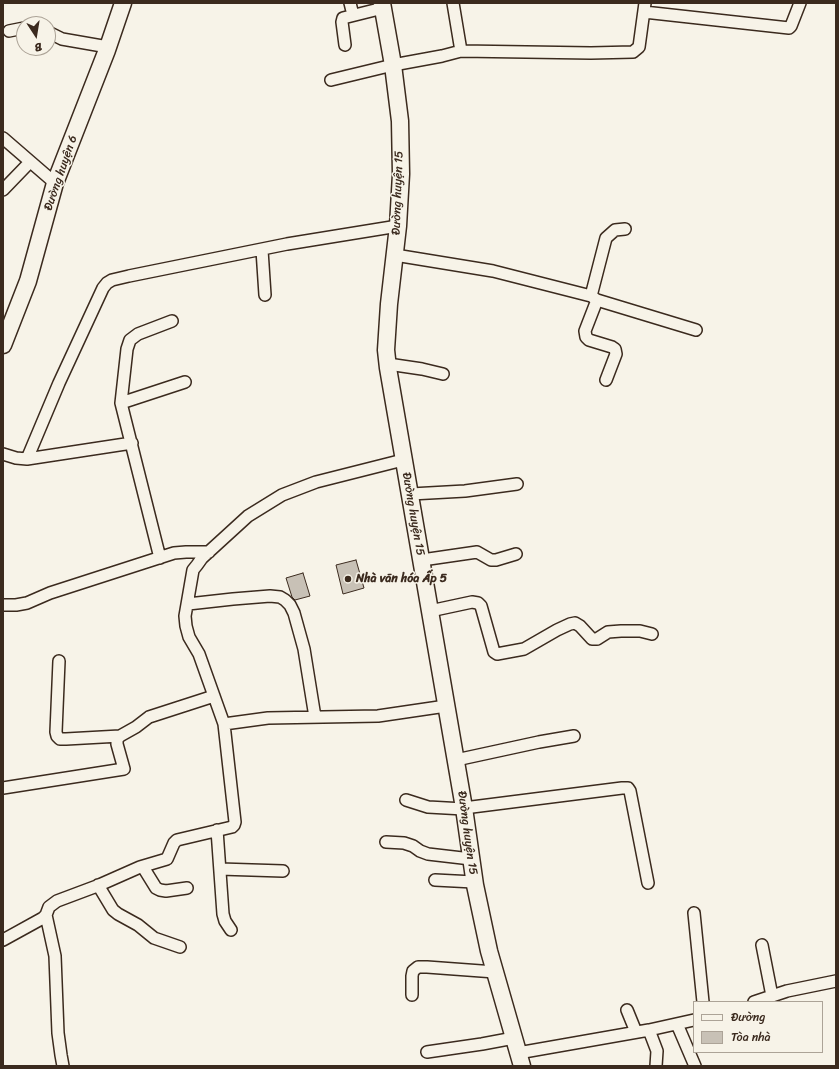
<!DOCTYPE html>
<meta charset="utf-8">
<style>
body{margin:0}
#map{position:relative;width:839px;height:1069px;overflow:hidden;background:#f7f3e8;font-family:Sriracha,sans-serif}
canvas{display:block}
.frame{position:absolute;inset:0;border:4px solid #3b2a1e;pointer-events:none}
.legend{position:absolute;left:693px;top:1001px;width:130px;height:52px;box-sizing:border-box;background:#f7f3e8;border:1px solid #aca397;margin:0;padding:5px 7px;list-style:none;font-size:12px;color:#3b2a1e}
.legend li{display:flex;align-items:center;gap:8px;height:20px}
.legend b{width:20px;border:1px solid #aca397}
.north{position:absolute;left:16px;top:16px;width:40px;height:40px;box-sizing:border-box;background:#f7f3e8;border:1px solid #aca397;border-radius:50%;rotate:168deg;font-size:11px;font-weight:700;line-height:16px;text-align:center;color:#3b2a1e}
.north::after{content:'';display:block;margin:auto;width:14px;height:18px;background:#3b2a1e;clip-path:polygon(50% 0,100% 100%,50% 72%,0 100%)}
</style>
<div id="map">
<canvas width="839" height="1069"></canvas>
<div class="frame"></div>
<ul class="legend">
<li><b style="height:5px;background:#f7f3e8"></b>Đường</li>
<li><b style="height:11px;background:#c8c1b6"></b>Tòa nhà</li>
</ul>
<div class="north">B</div>
</div>
<script>
const context = document.querySelector('canvas').getContext('2d');
context.lineJoin = 'round';
function paint(path, color) { context.fillStyle = color; context.fill(path, 'evenodd'); }
const poly = rows => new Path2D(rows.map(r => 'M' + r).join(''));
function trace(path, color, width, dash) { context.strokeStyle = color; context.lineWidth = width; context.lineCap = dash ? 'butt' : 'round'; context.setLineDash(dash || []); context.stroke(path); }
function write(font, color, halo, rows, align = 'center') {
  context.font = font + ' Sriracha,sans-serif'; context.lineWidth = 3; context.setLineDash([]); context.textBaseline = 'middle'; context.strokeStyle = halo; context.fillStyle = color; for (const [text, x, y, turn = 0] of rows) {
    context.save(); context.translate(x, y); context.rotate((+turn || 0) * Math.PI / 180); context.textAlign = isNaN(turn) ? turn : align; if (halo) context.strokeText(text, 0, 0); context.fillText(text, 0, 0); context.restore();
  }
}
const building = poly([
 [356,560,364,588,343,594,336,565,356,560],
 [303,573,310,596,295,600,292,597,286,578,303,573]
]);
paint(building, '#c8c1b6');
trace(building, '#3b2a1e', 1);
const street = poly([
 [350,3,353,15],
 [644,12,789,28,791,26,800,3],
 [9,31,24,28],
 [48,32,62,39,108,47],
 [345,45,342,22,343,18,383,8],
 [461,51,591,53,633,52,639,47,645,3],
 [331,80,393,65,442,56,461,51,453,3],
 [3,138,55,183],
 [3,190,30,162],
 [262,250,265,295],
 [395,255,493,271,591,296,597,300,696,330],
 [591,296,606,238,615,230,625,229],
 [597,300,585,331,586,337,589,340,612,347,615,349,616,354,606,380],
 [388,364,422,369,443,374],
 [121,403,185,382],
 [3,454,16,458,27,459,59,383,103,288,107,283,112,280,129,276,287,244,398,226],
 [27,459,132,443],
 [411,494,465,491,517,484],
 [160,558,121,403,127,349,130,340,138,334,172,321],
 [422,560,477,552,491,560,496,560,516,554],
 [188,604,233,599,270,596,280,597,285,600,290,605,294,613,304,649,315,717],
 [3,605,16,605,27,603,50,593,174,553,186,552,209,552],
 [430,611,472,602,478,603,481,606,494,652,497,654,524,649,557,630,570,624,575,623,580,626,592,639,597,639,608,632,621,631,640,631,652,634],
 [59,661,56,732,57,736,60,739,66,739,120,736],
 [224,724,199,654,189,637,186,626,185,616,193,570,197,565,202,558,248,516,282,495,316,482,403,460],
 [456,760,539,742,574,736],
 [3,788,124,769,117,744,117,739,120,736,136,727,149,717,214,696],
 [406,800,428,807,464,809],
 [464,808,622,788,628,788,630,791,648,883],
 [217,830,223,914,225,921,231,930],
 [386,842,404,843,413,846,420,851,428,854,471,859],
 [143,867,156,888,160,890,166,891,187,888],
 [220,869,283,871],
 [435,880,474,882],
 [98,885,113,910,118,914,138,925,154,938,180,947],
 [694,913,703,1002],
 [46,915,55,956,58,1033,61,1055,63,1066],
 [3,940,43,918,46,915,49,907,57,901,97,886,140,867,167,859,174,843,177,840,232,827,234,825,235,822,224,724,268,718,378,716,446,706],
 [762,945,772,996],
 [412,995,412,976,413,971,418,967,427,967,495,972],
 [754,1002,787,991,836,981],
 [627,1010,636,1032],
 [677,1024,695,1066],
 [649,1030,657,1051,656,1066],
 [427,1052,482,1044,514,1038],
 [518,1053,649,1030,694,1020]
]);
const secondary = poly([
 [382,3,393,65,400,121,401,174,398,226,389,304,386,350,388,368,464,808,475,885,489,951,522,1066],
 [3,345,28,281,55,183,107,50,123,3]
]);
trace(street, '#3b2a1e', 14);
trace(secondary, '#3b2a1e', 19);
trace(street, '#f7f3e8', 11);
trace(secondary, '#f7f3e8', 16);
for (const [x, y, r, color] of [
 [348,579,4,"#3b2a1e"]
]) { const dot = new Path2D(); dot.arc(x, y, r, 0, 2 * Math.PI); context.fillStyle = color; context.fill(dot); trace(dot, '#f7f3e8', 1.5); }
write('12px', '#3b2a1e', '#f7f3e8', [
 ["Đường huyện 6",61,173,-71],
 ["Đường huyện 15",398,193,-88],
 ["Đường huyện 15",413,514,80],
 ["Đường huyện 15",467,833,82]
]);
write('bold 12px', '#3b2a1e', '#f7f3e8', [
 ["Nhà văn hóa Ấp 5",356,579]
], 'left');
</script>
